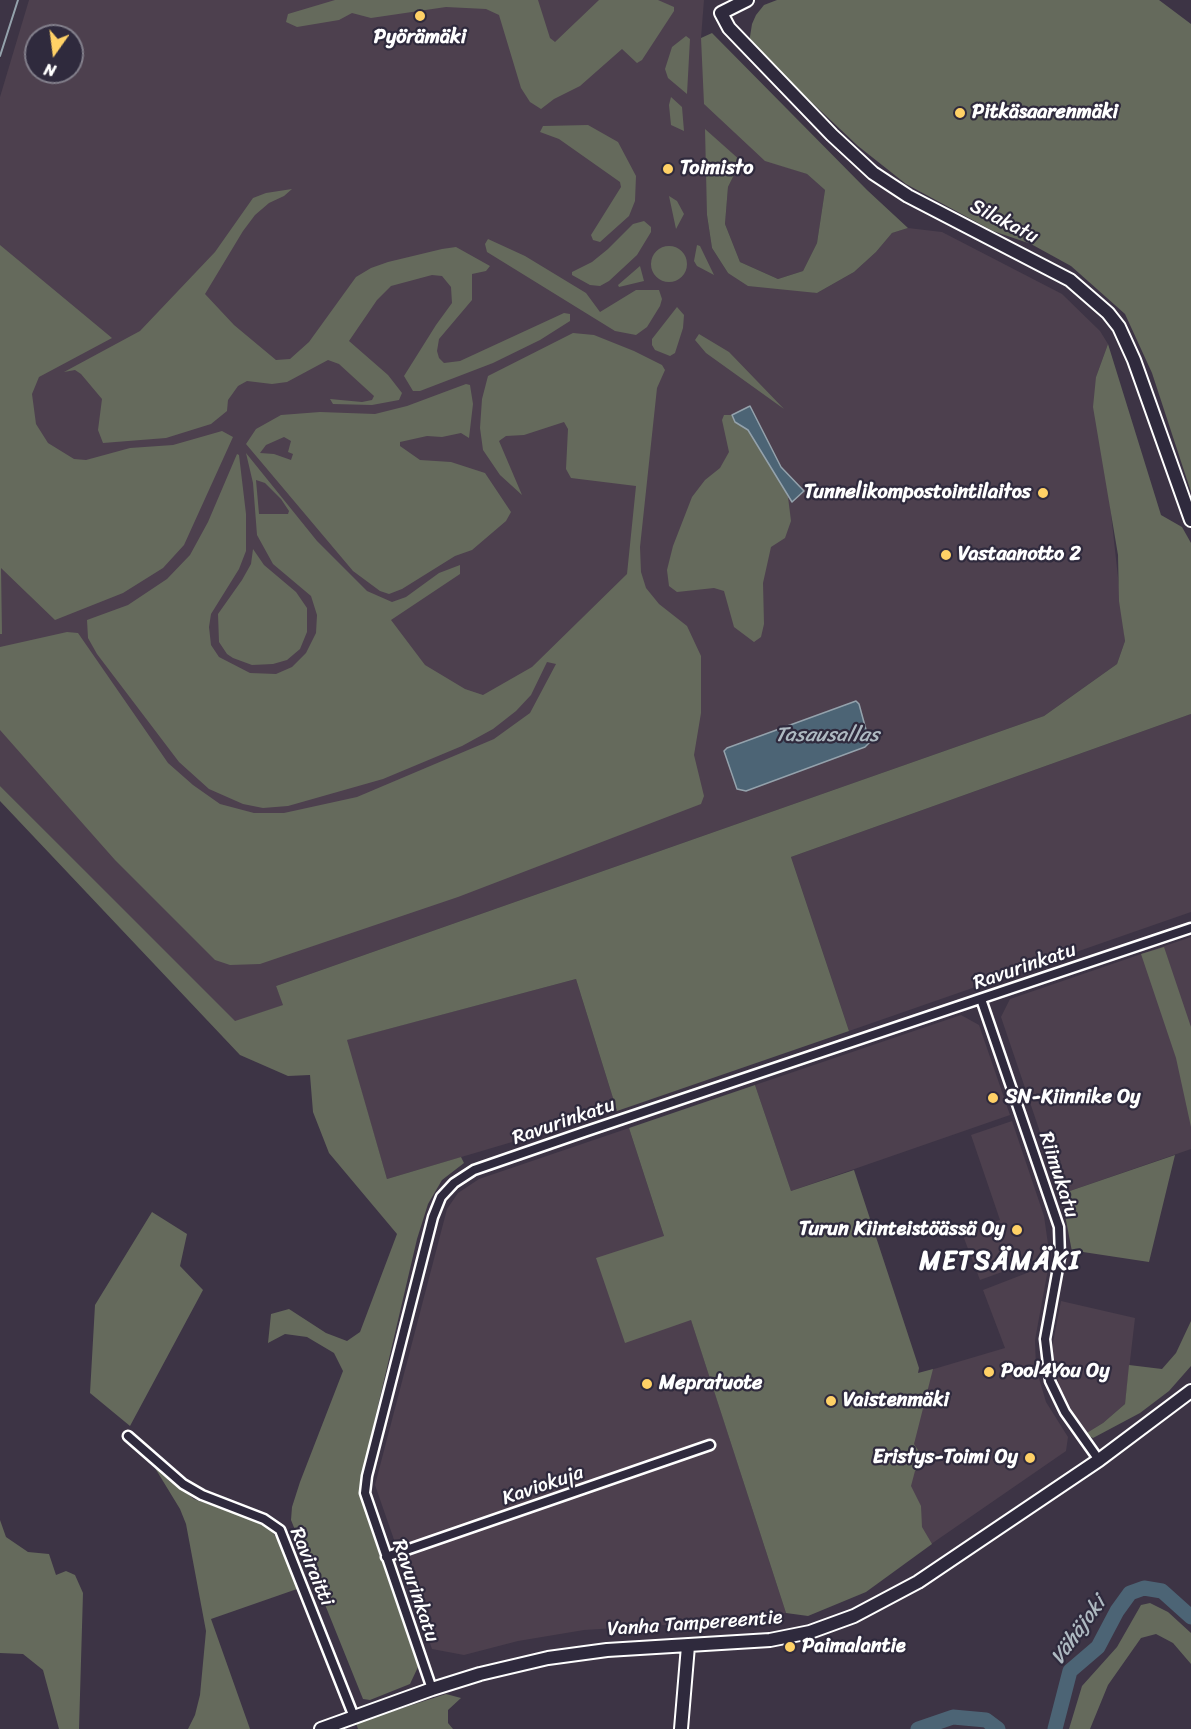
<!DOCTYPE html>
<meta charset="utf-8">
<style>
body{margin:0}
#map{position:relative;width:1191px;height:1729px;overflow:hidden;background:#3d3445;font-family:Sriracha,sans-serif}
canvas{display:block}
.north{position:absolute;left:24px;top:24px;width:60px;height:60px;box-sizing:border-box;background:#2f2a3d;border:2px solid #827f8b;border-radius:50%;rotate:194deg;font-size:16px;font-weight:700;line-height:24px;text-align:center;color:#fff}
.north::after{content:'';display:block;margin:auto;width:21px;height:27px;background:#ffd166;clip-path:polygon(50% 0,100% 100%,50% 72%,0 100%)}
</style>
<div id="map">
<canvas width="1191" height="1729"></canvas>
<div class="north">N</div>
</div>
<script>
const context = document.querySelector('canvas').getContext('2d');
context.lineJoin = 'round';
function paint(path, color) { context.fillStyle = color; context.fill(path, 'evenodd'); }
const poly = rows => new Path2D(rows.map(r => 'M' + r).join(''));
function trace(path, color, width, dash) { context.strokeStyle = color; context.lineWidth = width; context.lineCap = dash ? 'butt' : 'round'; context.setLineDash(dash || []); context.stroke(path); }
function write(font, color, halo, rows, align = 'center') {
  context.font = font + ' Sriracha,sans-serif'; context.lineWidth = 4.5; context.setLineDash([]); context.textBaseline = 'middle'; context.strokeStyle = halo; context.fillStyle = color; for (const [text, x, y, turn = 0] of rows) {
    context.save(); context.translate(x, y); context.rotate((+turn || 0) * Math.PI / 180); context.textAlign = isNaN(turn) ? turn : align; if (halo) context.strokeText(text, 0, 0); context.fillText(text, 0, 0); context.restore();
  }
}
paint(poly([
 [29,0,704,0,701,38,765,160,807,174,825,190,817,243,803,271,778,279,740,262,725,224,728,187,741,161,707,215,712,248,728,273,817,293,854,272,876,252,892,233,908,228,942,232,1062,294,1100,331,1108,344,1096,377,1125,641,1117,664,1044,716,276,986,284,1005,234,1022,0,786,0,97],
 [36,36,72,36,72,72,36,72],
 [1191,714,1191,912,849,1031,791,857],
 [1191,937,1191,1149,1061,1194,1001,1017,1010,999],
 [576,979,617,1111,387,1179,346,1040],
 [961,1015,979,1025,1010,1115,791,1191,755,1085],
 [1012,1121,1044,1216,1049,1251,1046,1256,980,1280,962,1233,1000,1220,971,1135],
 [629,1128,786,1613,730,1621,584,1630,518,1641,464,1655,432,1649,375,1485,447,1209,458,1193,479,1179],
 [1045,1266,1048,1269,1035,1340,1036,1368,1046,1402,1068,1437,1066,1451,908,1560,889,1481,917,1374,1005,1348,983,1290],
 [1061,1301,1135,1318,1125,1404,1103,1423,1085,1434,1059,1387,1052,1348]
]), '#4d404e');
paint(poly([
 [335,0,538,0,550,38,555,42,599,0,658,0,674,7,674,11,642,60,637,63,622,49,580,86,554,99,541,109,530,102,521,88,499,15,486,9,446,7,371,18,352,13,339,20,297,27,286,22,288,14],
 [777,0,1159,0,1191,24,1191,492,1152,373,1125,314,1071,266,1031,244,993,231,906,184,858,146,749,43,752,24,756,15,764,5],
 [712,33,867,190,908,228,892,233,876,252,854,272,817,293,748,286,728,273,712,248,707,215,705,129,741,161,728,187,725,224,740,262,778,279,803,271,817,243,825,190,807,174,765,161,704,104,701,38],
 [686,36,690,39,687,94,668,78,665,69,672,47],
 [671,97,682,107,684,131,671,125,669,105],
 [588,125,618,142,636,176,635,201,629,216,600,242,593,240,591,235,621,187,620,182,559,139,540,132,543,126],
 [292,189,284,196,269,203,255,215,243,231,205,294,234,325,276,360,290,359,309,342,356,277,371,268,388,262,442,249,456,247,490,266,486,271,472,274,472,300,439,339,437,351,439,358,444,363,460,361,564,313,570,314,570,321,540,340,493,363,420,391,413,391,404,376,436,325,452,303,451,287,442,276,432,275,391,286,377,300,349,341,388,375,402,393,399,400,372,405,333,404,330,399,362,402,372,400,374,396,339,364,328,360,287,382,272,384,247,381,238,386,228,400,227,411,211,424,166,438,103,443,98,430,102,399,81,374,75,370,64,372,140,331,215,252,253,198,266,193],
 [669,196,677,201,684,214,676,229],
 [644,221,651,227,651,232,637,255,609,281,600,286,590,285,572,275,572,272,592,262,608,249,633,224],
 [488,239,525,256,586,293,600,312,636,290,659,290,662,299,660,306,647,327,636,335,615,331,487,252,485,244],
 [0,245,112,338,39,377,32,394,36,424,48,443,74,459,86,460,130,448,173,445,222,431,233,437,184,545,163,568,123,593,55,620,1,568,2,634,0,634],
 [697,245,700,246,714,275,697,266,694,261],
 '651 264a18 18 0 1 1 36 0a18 18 0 1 1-36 0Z',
 [640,266,644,281,619,287,618,285],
 [677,307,684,315,683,328,675,353,670,356,655,350,652,345,652,339],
 [573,333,594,335,634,351,662,365,665,370,657,388,640,547,641,572,646,588,659,604,687,626,701,656,701,713,694,755,704,796,701,804,458,897,260,964,230,965,215,960,115,860,0,730,0,647,67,632,78,633,168,763,193,785,220,804,254,813,284,813,357,797,494,739,530,713,556,664,547,662,531,695,516,711,493,729,462,746,383,779,288,806,263,808,243,804,209,789,179,762,97,654,88,638,87,620,128,605,167,579,190,555,208,522,237,454,239,455,246,514,246,551,239,569,211,614,209,627,211,645,219,657,250,673,276,674,292,667,306,653,316,633,317,615,311,596,273,564,257,535,253,483,246,453,317,541,367,591,392,602,406,597,439,573,460,565,460,574,391,620,425,665,465,689,483,695,532,667,627,574,636,486,571,478,566,469,568,429,564,422,524,435,506,436,499,441,522,495,500,475,483,450,480,428,482,399,488,376],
 [256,480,265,483,281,499,289,511,288,514,259,514],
 [699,334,729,352,784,409,706,353,695,340],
 [1108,344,1161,515,1182,527,1191,543,1191,714,791,857,849,1031,617,1111,576,979,347,1040,387,1179,461,1157,464,1163,442,1180,428,1204,417,1239,360,1483,368,1521,418,1667,410,1684,370,1700,363,1699,291,1520,292,1507,300,1482,343,1371,334,1353,307,1337,285,1334,268,1343,271,1314,289,1309,326,1333,347,1341,360,1332,397,1234,329,1153,313,1112,310,1075,288,1076,240,1055,0,801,0,786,235,1021,283,1005,276,986,1044,716,1117,664,1125,641,1119,601,1118,555,1093,407,1096,377],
 [466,384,470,385,473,404,469,438,461,433,442,437,427,436,400,442,400,446,420,460,451,462,485,473,511,512,506,521,472,550,455,556,402,589,389,594,380,591,353,571,246,444,256,429,281,415,320,412,375,414,407,406],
 [284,437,291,441,288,452,293,454,291,460,274,454,260,453,266,445],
 [724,415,732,415,735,422,748,430,781,481,788,497,791,521,785,538,771,547,763,583,764,624,761,637,754,642,734,627,724,591,714,588,677,592,669,586,667,570,673,546,692,497,705,480,720,468,729,452,722,420],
 [253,549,264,565,296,592,307,608,307,632,300,649,287,660,273,664,252,665,233,658,227,654,219,642,218,614,242,580,251,564],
 [1164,947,1191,1027,1191,1127,1176,1058,1141,954],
 [755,1085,791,1191,854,1170,919,1368,918,1373,933,1369,914,1444,926,1462,915,1471,911,1486,921,1506,922,1527,932,1544,866,1592,808,1616,786,1613,691,1320,625,1343,596,1258,664,1236,629,1128],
 [1175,1155,1149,1262,1083,1252,1073,1257,1061,1194],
 [152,1212,187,1234,180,1266,203,1290,130,1426,90,1393,95,1305],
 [1191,1321,1191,1366,1169,1391,1140,1413,1093,1438,1085,1434,1103,1423,1125,1404,1129,1365,1162,1369,1176,1353],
 [155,1468,194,1499,258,1522,272,1531,280,1544,297,1589,211,1619,250,1729,188,1729,195,1715,200,1695,206,1631,186,1524,180,1509],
 [0,1520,6,1537,28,1552,49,1554,56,1575,66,1571,75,1575,83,1593,79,1729,59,1729,43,1670,23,1654,0,1653],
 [1150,1603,1168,1612,1191,1633,1191,1664,1173,1643,1156,1634,1141,1638,1108,1685,1090,1729,1069,1729,1082,1686,1117,1647,1141,1605],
 [446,1694,461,1698,448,1710,448,1723,453,1729,358,1729,356,1723]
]), '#656a5c');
const water = poly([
 [750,406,781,467,804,491,792,502,748,430,735,422,732,415,750,406],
 [856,701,859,704,868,737,869,743,865,747,746,791,737,789,724,751,727,748,856,701]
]);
paint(water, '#4c6475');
trace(water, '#94a2ac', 1.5);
trace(poly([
 [0,56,18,0]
]), '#94a2ac', 2);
trace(poly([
 [918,1729,953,1717,986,1720,998,1729],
 [1055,1729,1070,1671,1098,1647,1117,1611,1130,1593,1144,1588,1162,1591,1191,1617]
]), '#4c6475', 15);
const street = poly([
 [981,999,1059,1227,1060,1257,1045,1339,1050,1381,1065,1412,1099,1460],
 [128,1436,183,1484,202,1495,264,1519,280,1530,354,1717],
 [386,1557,710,1445],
 [432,1689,365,1493,367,1476,433,1217,441,1197,454,1183,474,1170,584,1132,1191,928]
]);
const secondary = poly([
 [747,0,721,13,729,28,832,135,873,173,908,196,1070,280,1108,313,1119,327,1134,360,1191,520],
 [321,1729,432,1689,480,1674,548,1658,607,1650,770,1640,810,1632,854,1616,918,1582,1099,1460,1191,1391],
 [681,1729,688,1646]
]);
trace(street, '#fff', 13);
trace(secondary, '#fff', 16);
trace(street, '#2f2a3d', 8);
trace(secondary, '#2f2a3d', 12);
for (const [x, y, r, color] of [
 [420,16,6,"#ffd166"],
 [960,113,6,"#ffd166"],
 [668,169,6,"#ffd166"],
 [1043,493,6,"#ffd166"],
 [946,555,6,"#ffd166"],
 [993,1098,6,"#ffd166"],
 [1017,1230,6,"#ffd166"],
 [989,1372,6,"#ffd166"],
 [647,1384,6,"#ffd166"],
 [831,1401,6,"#ffd166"],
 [1030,1458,6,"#ffd166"],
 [790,1647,6,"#ffd166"]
]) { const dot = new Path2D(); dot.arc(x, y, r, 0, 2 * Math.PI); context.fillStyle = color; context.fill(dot); trace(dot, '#2f2a3d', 2); }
write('bold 20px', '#fff', '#2f2a3d', [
 ["Pyörämäki",420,38,"center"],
 ["Pitkäsaarenmäki",972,113],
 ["Toimisto",680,169],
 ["Tunnelikompostointilaitos",1031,493,"right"],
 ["Vastaanotto 2",958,555],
 ["SN-Kiinnike Oy",1005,1098],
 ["Turun Kiinteistöässä Oy",1005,1230,"right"],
 ["Pool4You Oy",1001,1372],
 ["Mepratuote",659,1384],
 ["Vaistenmäki",843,1401],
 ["Eristys-Toimi Oy",1018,1458,"right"],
 ["Paimalantie",802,1647]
], 'left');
write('20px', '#fff', '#2f2a3d', [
 ["Silakatu",1004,222,27],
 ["Ravurinkatu",1025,967,-19],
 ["Ravurinkatu",564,1122,-19],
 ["Riimukatu",1058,1175,72],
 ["Kaviokuja",543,1486,-19],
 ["Raviraitti",311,1567,67],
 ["Ravurinkatu",415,1591,71],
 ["Vanha Tampereentie",695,1624,-4]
]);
write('italic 21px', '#aeb9c1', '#2f2a3d', [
 ["Tasausallas",827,736],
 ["Vähäjoki",1079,1631,-54]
]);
context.letterSpacing = '1.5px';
write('bold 26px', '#fff', '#2f2a3d', [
 ["METSÄMÄKI",1000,1262]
]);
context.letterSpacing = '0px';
</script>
